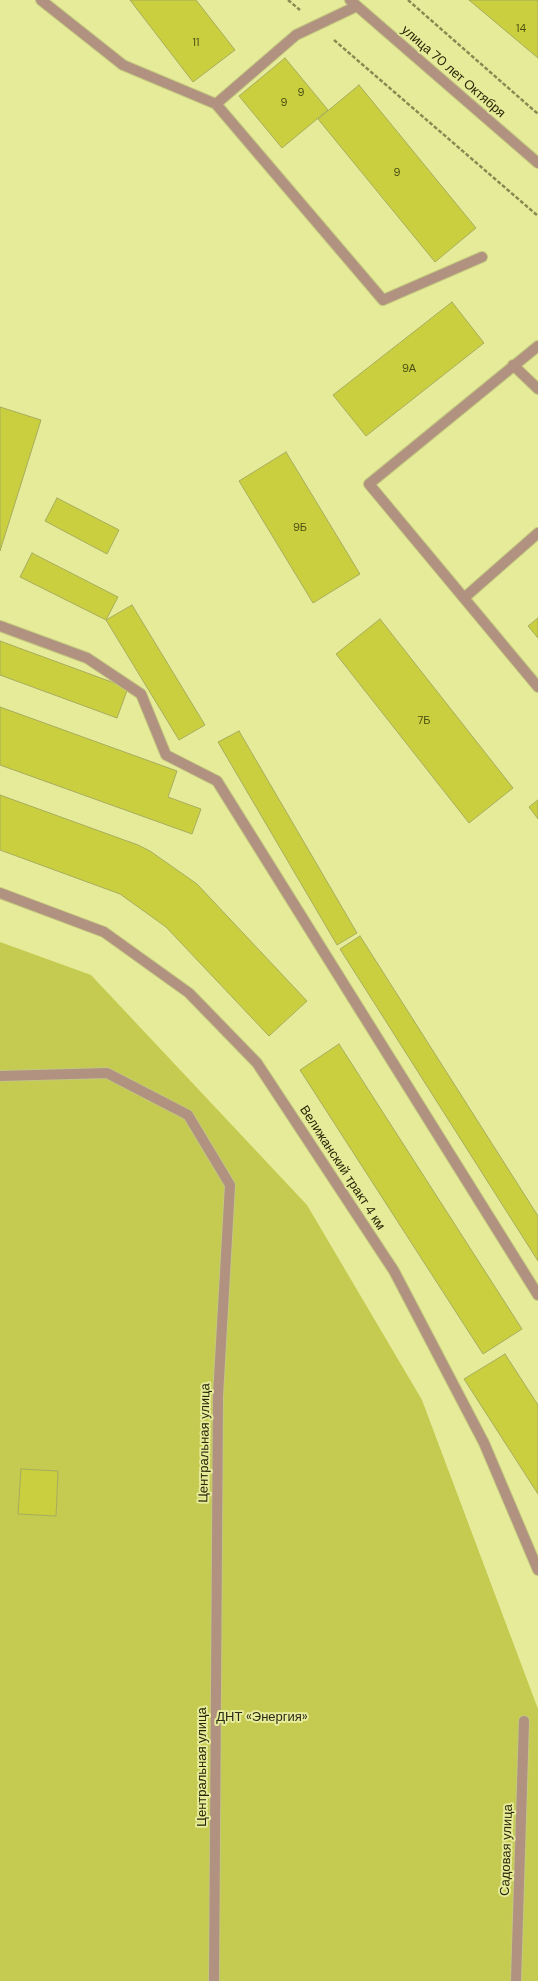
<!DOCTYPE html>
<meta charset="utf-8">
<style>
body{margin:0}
canvas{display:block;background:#e6eb9a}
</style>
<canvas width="538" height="1981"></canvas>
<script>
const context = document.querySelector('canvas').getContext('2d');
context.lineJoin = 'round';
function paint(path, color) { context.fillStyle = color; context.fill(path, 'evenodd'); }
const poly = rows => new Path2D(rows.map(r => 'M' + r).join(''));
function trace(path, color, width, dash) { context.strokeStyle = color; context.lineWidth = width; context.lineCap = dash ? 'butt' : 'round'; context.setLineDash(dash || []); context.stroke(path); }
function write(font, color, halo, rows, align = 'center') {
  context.font = font + ' "DM Sans",sans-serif'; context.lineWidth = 4; context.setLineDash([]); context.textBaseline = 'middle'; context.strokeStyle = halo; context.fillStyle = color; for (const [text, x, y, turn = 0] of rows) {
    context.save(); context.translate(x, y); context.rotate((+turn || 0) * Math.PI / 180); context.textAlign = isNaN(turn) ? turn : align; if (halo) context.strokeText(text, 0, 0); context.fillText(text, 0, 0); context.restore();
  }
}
paint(poly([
 [0,942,91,975,307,1205,422,1400,538,1709,538,1981,0,1981]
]), '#c5ca51');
const building = poly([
 [130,0,196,0,235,50,193,82,130,0],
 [469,0,538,0,538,58,469,0],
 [285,58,328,110,282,148,239,96,285,58],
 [359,85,476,228,435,262,318,119,359,85],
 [452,302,484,343,366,436,333,395,452,302],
 [0,407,41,420,0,551,0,407],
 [286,452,360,574,313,603,239,481,286,452],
 [57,498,119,530,107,554,45,521,57,498],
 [32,553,118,597,106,620,20,577,32,553],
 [132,605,205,725,179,740,106,620,132,605],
 [538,618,538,638,528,626,538,618],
 [380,619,513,788,469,823,336,654,380,619],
 [0,641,128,688,117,718,0,675,0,641],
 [0,707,177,771,168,797,201,809,192,834,0,765,0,707],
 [239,731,357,933,337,945,218,742,239,731],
 [0,795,138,845,150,851,197,884,307,1001,269,1036,166,927,120,894,0,850,0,795],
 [538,800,538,819,529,807,538,800],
 [360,936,538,1216,538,1261,340,949,360,936],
 [339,1044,522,1329,483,1354,300,1070,339,1044],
 [505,1354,538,1405,538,1494,464,1379,505,1354],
 [21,1469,58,1471,56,1516,18,1514,21,1469]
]);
paint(building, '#c9cf3e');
trace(building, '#a8ad5e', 1);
const minor = poly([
 [41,0,123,65,216,104,383,300,482,257],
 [350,0,538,163],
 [216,104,296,35,357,6],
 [538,346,369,484,538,687],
 [513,365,538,389],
 [464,598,538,533],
 [0,626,87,658,141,694,166,755,217,781,538,1295],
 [0,893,104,932,189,993,257,1063,394,1271,484,1443,538,1570],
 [0,1076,107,1073,188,1115,230,1185,218,1396,214,1981],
 [516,1981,524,1721]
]);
trace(minor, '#c3c87f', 12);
trace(poly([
 [288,0,300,10],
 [408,0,538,114],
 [334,40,538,216]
]), '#888b51', 2.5, [4, 2]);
trace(minor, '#b1917f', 10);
write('11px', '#4e5013', null, [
 ["14",521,29],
 ["11",196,43],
 ["9",301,93],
 ["9",284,103],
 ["9",397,173],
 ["9А",409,369],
 ["9Б",300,528],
 ["7Б",424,721]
]);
write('13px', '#252605', '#e6eb9a', [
 ["улица 70 лет Октября",453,72,41],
 ["Велижанский тракт 4 км",342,1168,57],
 ["Центральная улица",205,1443,-89],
 ["Центральная улица",203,1767,-90],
 ["Садовая улица",507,1850,-88]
]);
write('13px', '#292b14', '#e6eb9a', [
 ["ДНТ «Энергия»",262,1718]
]);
</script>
